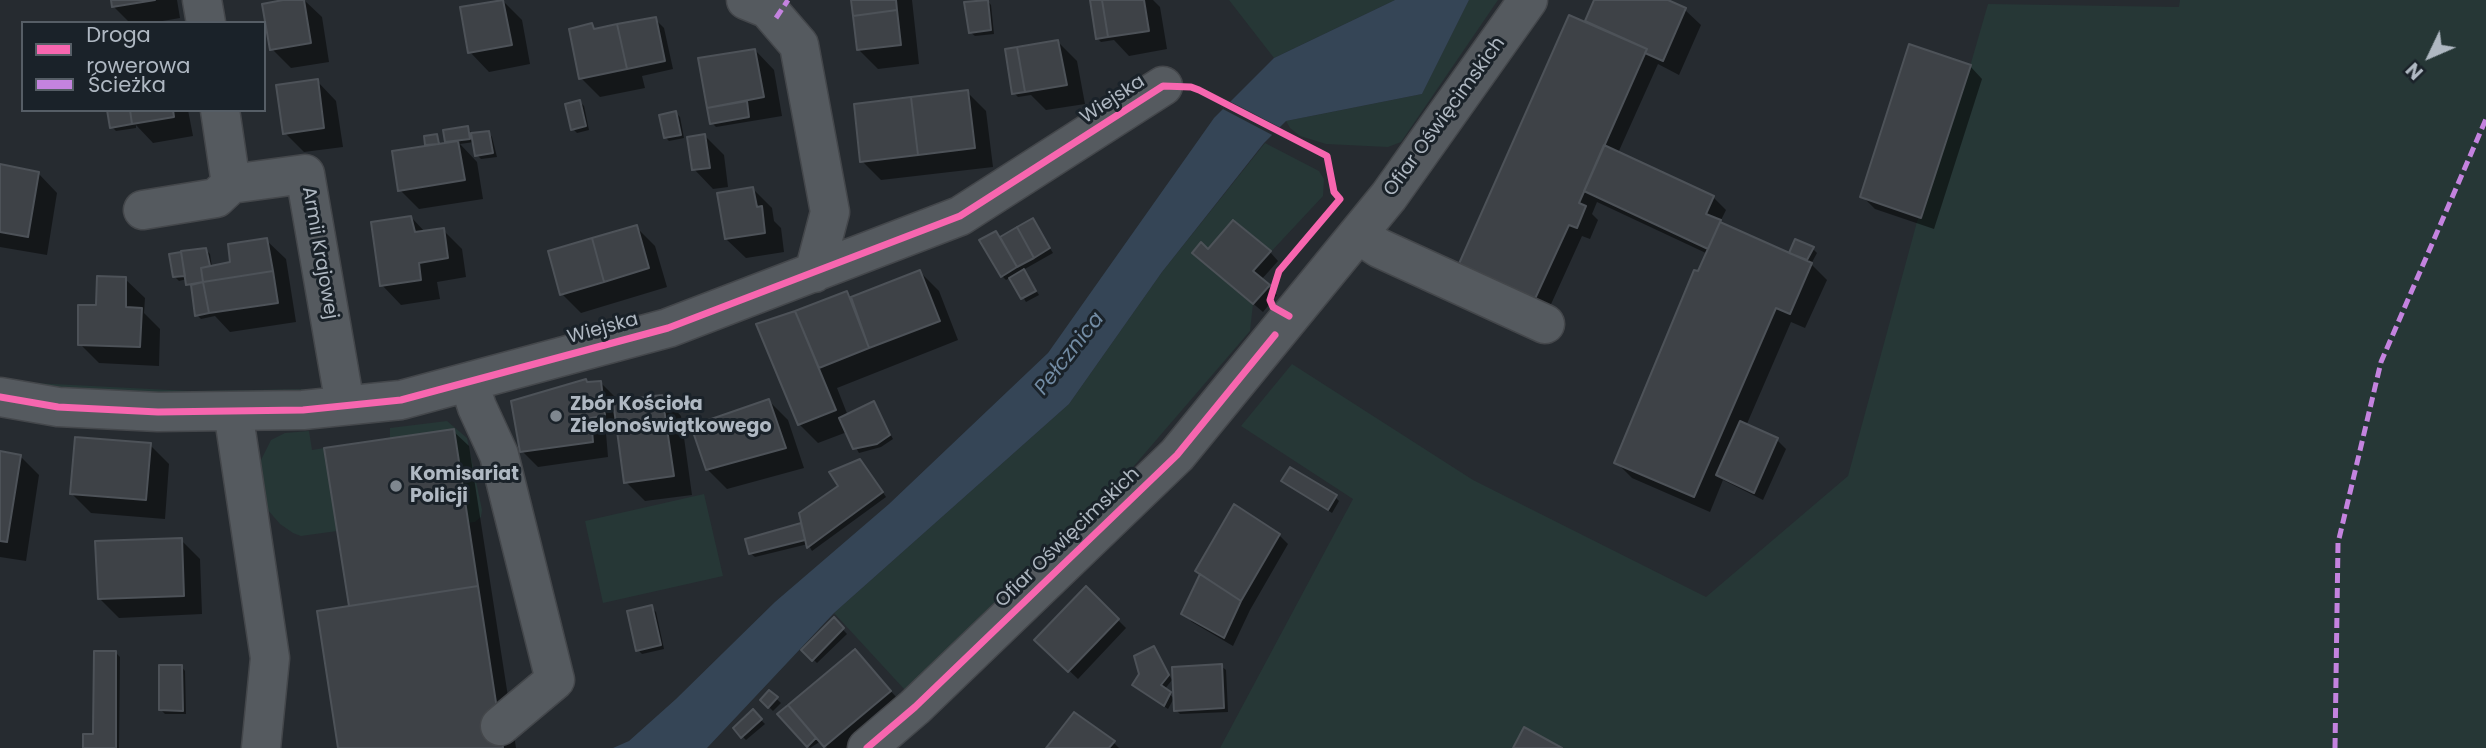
<!DOCTYPE html>
<meta charset="utf-8">
<style>
body{margin:0}
#map{position:relative;width:2486px;height:748px;overflow:hidden;background:#262b30;font-family:Poppins,sans-serif}
canvas{display:block}
.legend{position:absolute;left:21px;top:21px;width:245px;height:91px;box-sizing:border-box;background:#1a2229;border:2px solid #565e66;margin:0;padding:9px 12px;list-style:none;font-size:21px;color:#afb8c2}
.legend li{display:flex;align-items:center;gap:14px;height:35px}
.legend b{width:35px;border:2px solid #565e66}
.north{position:absolute;left:2395px;top:21px;width:70px;height:70px;-webkit-text-stroke:5px #1a2229;paint-order:stroke;rotate:226deg;font-size:19px;font-weight:700;line-height:28px;text-align:center;color:#afb8c2}
.north::after{content:'';display:block;margin:auto;width:24px;height:32px;background:#afb8c2;clip-path:polygon(50% 0,100% 100%,50% 72%,0 100%)}
</style>
<div id="map">
<canvas width="2486" height="748"></canvas>
<ul class="legend">
<li><b style="height:9px;background:#f766af"></b>Droga rowerowa</li>
<li><b style="height:9px;background:#c483df"></b>Ścieżka</li>
</ul>
<div class="north">N</div>
</div>
<script>
const context = document.querySelector('canvas').getContext('2d');
context.lineJoin = 'round';
function paint(path, color) { context.fillStyle = color; context.fill(path, 'evenodd'); }
const poly = rows => new Path2D(rows.map(r => 'M' + r).join(''));
function trace(path, color, width, dash) { context.strokeStyle = color; context.lineWidth = width; context.lineCap = dash ? 'butt' : 'round'; context.setLineDash(dash || []); context.stroke(path); }
function write(font, color, halo, rows, align = 'center') {
  context.font = font + ' Poppins,sans-serif'; context.lineWidth = 6; context.setLineDash([]); context.textBaseline = 'middle'; context.strokeStyle = halo; context.fillStyle = color; for (const [text, x, y, turn = 0] of rows) {
    context.save(); context.translate(x, y); context.rotate((+turn || 0) * Math.PI / 180); context.textAlign = isNaN(turn) ? turn : align; if (halo) context.strokeText(text, 0, 0); context.fillText(text, 0, 0); context.restore();
  }
}
paint(poly([
 [1229,0,1395,0,1274,58],
 [1469,0,1498,0,1401,142,1388,147,1326,144,1300,136,1290,128,1286,121,1422,94],
 [2180,0,2486,0,2486,748,1220,748,1353,499,1241,426,1292,364,1473,480,1706,597,1848,476,1918,218,1971,63,1988,4,2179,7],
 [1265,143,1319,171,1324,179,1323,196,1253,271,1271,251,1234,220,1208,249,1201,243,1192,252,1253,304,1250,331,1133,467,905,690,834,613,1069,404,1162,272],
 [14,382,189,391,314,389,301,396,136,401],
 [447,421,467,438,482,510,481,517,475,522,468,523,390,438,390,428],
 [309,431,312,450,324,448,337,531,301,536,293,533,280,524,267,509,260,462,271,440,285,433],
 [704,494,723,576,603,603,585,521]
]), '#263736');
paint(poly([
 [1395,0,1469,0,1422,94,1286,121,1264,143,1162,272,1069,404,834,613,707,748,613,748,629,741,676,699,775,602,889,504,1048,353,1214,118,1274,58]
]), '#354556');
paint(poly([
 [1227,100,1283,129,1276,137,1219,107]
]), '#262b30');
paint(poly([
 [113,0,177,0,180,18,151,23,130,23,114,7],
 [292,0,304,0,322,17,329,62,291,68,272,49],
 [853,0,912,0,919,64,878,69,859,50],
 [987,0,991,5,994,34,975,36,970,32],
 [1092,0,1153,0,1160,7,1167,49,1129,56,1114,40,1101,42,1097,38],
 [1596,0,1664,0,1685,10,1701,25,1679,75,1658,64,1618,153,1713,197,1726,210,1720,222,1790,255,1813,249,1817,253,1811,264,1827,280,1805,328,1791,322,1746,426,1777,440,1786,449,1763,500,1723,480,1710,512,1632,478,1616,462,1708,254,1597,202,1592,214,1598,220,1590,239,1582,236,1547,313,1473,279,1592,27,1587,21],
 [503,1,522,20,530,64,489,72,470,52],
 [655,19,664,28,673,69,642,76,645,88,600,97,581,78,591,25,597,30],
 [1058,42,1077,61,1085,104,1046,110,1031,95,1018,97,1014,93],
 [755,50,774,70,782,116,716,127,712,123,700,60],
 [1970,66,1982,79,1934,229,1875,209,1862,196],
 [317,81,336,101,343,147,304,152,285,133],
 [967,92,986,111,993,167,881,180,862,161],
 [580,102,584,106,589,130,577,133,573,129],
 [109,110,188,110,193,136,153,143,136,125,136,128,116,131,112,127],
 [676,113,680,117,684,138,669,141,665,137],
 [468,128,472,134,488,132,492,137,497,157,481,159,477,155,474,142,460,144,477,162,483,199,419,209,400,190,429,147,427,145,436,136,441,145,449,144,447,141],
 [705,136,724,155,728,187,713,189,694,169],
 [0,166,38,173,57,193,47,255,0,247],
 [753,189,772,208,774,221,781,228,784,252,746,258,726,239],
 [411,217,425,232,443,230,462,249,466,277,437,282,440,299,401,305,382,285],
 [1032,220,1053,253,1023,270,1039,295,1026,302,1011,277,1006,280,1002,276,996,233,1001,239],
 [636,227,655,246,667,287,581,313,562,294],
 [266,240,286,259,296,322,230,332,215,316,201,319,197,315,192,289,187,279,179,281,175,277,171,255,205,249,210,254,212,267,232,263],
 [1208,251,1270,252,1278,261,1261,280,1277,295,1263,312,1203,261],
 [920,272,939,291,958,340,837,388,848,416,873,403,893,439,881,447,859,453,847,432,818,443,799,424,759,325,847,293,852,298],
 [125,279,145,298,144,313,160,329,159,366,99,363,80,344,98,307],
 [600,382,616,398,617,402,662,396,681,416,692,495,645,501,626,482,619,431,606,433,608,457,538,467,522,451,588,384],
 [769,401,788,420,804,468,727,489,707,469],
 [453,431,469,446,516,748,340,748,351,608,326,450],
 [150,445,169,464,165,519,91,513,72,494],
 [0,453,20,456,39,475,26,561,0,557],
 [864,465,886,497,812,551,808,544,755,557,750,553,748,540,803,524],
 [1283,481,1335,497,1339,501,1332,513],
 [1279,535,1288,544,1250,610,1233,646,1192,622,1183,613],
 [181,540,200,559,202,614,119,618,99,598],
 [1086,588,1126,628,1078,679,1037,640],
 [651,607,656,612,664,649,642,654,638,650],
 [834,620,847,634,817,663,804,650],
 [1154,648,1172,680,1164,690,1174,698,1168,709,1134,685],
 [855,652,909,711,865,748,827,748,821,741,810,748,780,714],
 [116,653,120,657,119,748,84,748,95,736],
 [181,666,185,671,186,714,165,714,161,710],
 [1221,666,1226,670,1228,712,1180,714,1176,710],
 [769,692,781,703,773,711,762,700],
 [753,712,765,724,746,740,735,729],
 [1113,742,1119,748,1049,748]
]), '#0007');
const building = poly([
 [111,0,155,0,112,7,111,0],
 [283,0,304,0,311,43,270,50,262,4,283,0],
 [503,0,512,45,468,53,460,7,503,0],
 [851,0,896,0,897,10,853,16,851,0],
 [988,0,991,30,969,33,964,2,988,0],
 [1090,0,1102,0,1108,37,1096,39,1090,0],
 [1102,0,1144,0,1149,31,1108,37,1102,0],
 [1594,0,1668,0,1686,8,1663,61,1645,53,1647,49,1585,21,1594,0],
 [897,10,901,45,857,50,853,16,897,10],
 [1569,15,1647,49,1579,203,1586,206,1577,228,1569,225,1534,301,1458,266,1569,15],
 [656,17,665,61,627,69,617,24,656,17],
 [592,23,594,29,617,24,627,69,579,79,569,29,592,23],
 [1058,40,1067,85,1025,92,1017,47,1058,40],
 [1909,44,1971,65,1921,218,1860,197,1909,44],
 [1017,47,1025,92,1012,94,1005,49,1017,47],
 [755,49,764,97,707,108,698,58,755,49],
 [318,79,324,128,283,134,276,85,318,79],
 [968,90,975,148,918,155,911,97,968,90],
 [911,97,918,155,860,162,854,104,911,97],
 [580,100,586,126,571,130,565,104,580,100],
 [747,101,749,117,710,124,707,108,747,101],
 [107,110,130,110,132,124,110,128,107,110],
 [130,110,173,110,174,117,132,124,130,110],
 [676,111,681,135,664,138,659,115,676,111],
 [468,126,470,139,445,142,443,130,468,126],
 [489,131,493,153,475,156,471,133,489,131],
 [437,134,439,144,425,145,424,136,437,134],
 [705,134,710,168,692,170,687,137,705,134],
 [458,141,465,180,398,191,392,151,458,141],
 [1604,145,1714,196,1706,214,1721,220,1708,249,1584,191,1604,145],
 [0,164,39,172,28,237,0,232,0,164],
 [753,187,757,207,762,206,765,233,725,239,717,193,753,187],
 [411,216,415,232,444,228,448,258,419,263,421,280,380,286,371,222,411,216],
 [1033,218,1050,248,1034,258,1017,227,1033,218],
 [1233,220,1271,251,1253,271,1270,285,1253,304,1192,253,1201,242,1208,249,1233,220],
 [1720,222,1812,263,1790,314,1776,308,1694,497,1614,463,1694,270,1698,271,1720,222],
 [637,225,649,268,604,282,592,238,637,225],
 [1017,227,1034,258,1017,267,1000,237,1017,227],
 [996,231,1017,267,1001,277,979,240,996,231],
 [267,238,273,271,203,282,201,268,230,262,228,244,267,238],
 [592,238,604,282,560,295,548,251,592,238],
 [1795,239,1814,247,1807,260,1789,253,1795,239],
 [206,248,210,266,201,268,203,282,186,285,181,251,206,248],
 [181,252,185,276,173,277,169,254,181,252],
 [1024,269,1036,291,1021,299,1009,278,1024,269],
 [920,270,940,321,869,348,851,297,920,270],
 [273,271,278,303,209,313,203,282,273,271],
 [97,276,126,277,126,307,142,308,140,347,78,345,78,305,96,305,97,276],
 [203,282,209,313,195,316,191,285,203,282],
 [847,291,869,348,819,368,795,311,847,291],
 [795,311,836,410,798,425,756,324,795,311],
 [586,379,587,382,601,381,605,415,591,418,593,442,520,452,511,401,586,379],
 [662,395,674,476,624,483,613,401,662,395],
 [769,399,786,448,706,470,691,426,769,399],
 [874,401,890,435,877,444,853,449,839,418,874,401],
 [1740,421,1778,438,1754,493,1716,475,1740,421],
 [454,429,478,586,349,606,324,448,454,429],
 [75,437,151,443,146,500,70,494,75,437],
 [0,451,21,455,7,542,0,541,0,451],
 [860,459,883,492,807,548,799,513,838,486,829,472,860,459],
 [1290,467,1337,495,1328,510,1281,481,1290,467],
 [1234,504,1280,534,1241,601,1195,571,1234,504],
 [801,523,805,540,749,554,745,539,801,523],
 [182,538,184,596,98,599,95,541,182,538],
 [1200,574,1241,601,1224,638,1181,614,1200,574],
 [478,586,503,748,338,748,317,611,478,586],
 [1086,586,1119,619,1068,672,1034,640,1086,586],
 [652,605,661,645,636,651,627,611,652,605],
 [834,617,844,628,812,661,801,650,834,617],
 [1154,646,1169,675,1161,685,1171,692,1164,706,1132,685,1139,674,1134,656,1154,646],
 [855,649,891,691,824,747,788,705,855,649],
 [94,651,116,651,116,748,83,748,83,734,93,734,94,651],
 [1222,664,1224,708,1174,711,1172,667,1222,664],
 [159,665,182,665,183,711,159,710,159,665],
 [769,690,778,697,768,708,760,700,769,690],
 [788,705,816,738,807,747,777,714,788,705],
 [753,709,762,719,741,738,733,728,753,709],
 [1074,712,1115,741,1109,748,1046,748,1074,712],
 [1524,727,1562,748,1513,748,1524,727]
]);
paint(building, '#3e4247');
trace(building, '#4d5258', 2);
const minor = poly([
 [202,0,206,23],
 [746,0,768,9,799,45,830,212,814,273],
 [220,110,231,184,305,174,345,405],
 [143,210,216,198,231,184],
 [1358,234,1379,248,1545,324],
 [469,382,477,407,499,455,555,680,500,726],
 [0,397,58,407,158,412,303,410,401,400,668,328,960,216,1163,86],
 [233,411,270,658,261,748],
 [867,748,915,707,1177,455,1389,196,1528,0]
]);
trace(minor, '#44474b', 41);
trace(minor, '#555a5f', 38);
trace(poly([
 [776,18,788,0],
 [2335,748,2338,543,2381,362,2486,119]
]), '#c483df', 5, [10, 5]);
trace(poly([
 [0,397,58,407,158,412,303,410,401,400,668,328,960,216,1163,86,1191,87,1199,90,1327,156,1334,192,1340,199,1279,271,1270,300,1273,307,1289,316],
 [867,748,915,707,1177,455,1275,335]
]), '#f766af', 7);
for (const [x, y, r, color] of [
 [556,416,7,"#7f878f"],
 [396,486,7,"#7f878f"]
]) { const dot = new Path2D(); dot.arc(x, y, r, 0, 2 * Math.PI); context.fillStyle = color; context.fill(dot); trace(dot, '#1a2229', 2.5); }
write('19px', '#afb8c2', '#1a2229', [
 ["Wiejska",1113,100,-33],
 ["Ofiar Oświęcimskich",1445,117,-54],
 ["Armii Krajowej",319,253,80],
 ["Wiejska",603,329,-15],
 ["Ofiar Oświęcimskich",1068,538,-44]
]);
write('bold 19px', '#afb8c2', '#1a2229', [
 ["Zbór Kościoła",570,405],
 ["Zielonoświątkowego",570,427],
 ["Komisariat",410,475],
 ["Policji",410,497]
], 'left');
write('italic 21px', '#728ba3', '#1a2229', [
 ["Pełcznica",1070,354,-52]
]);
</script>
